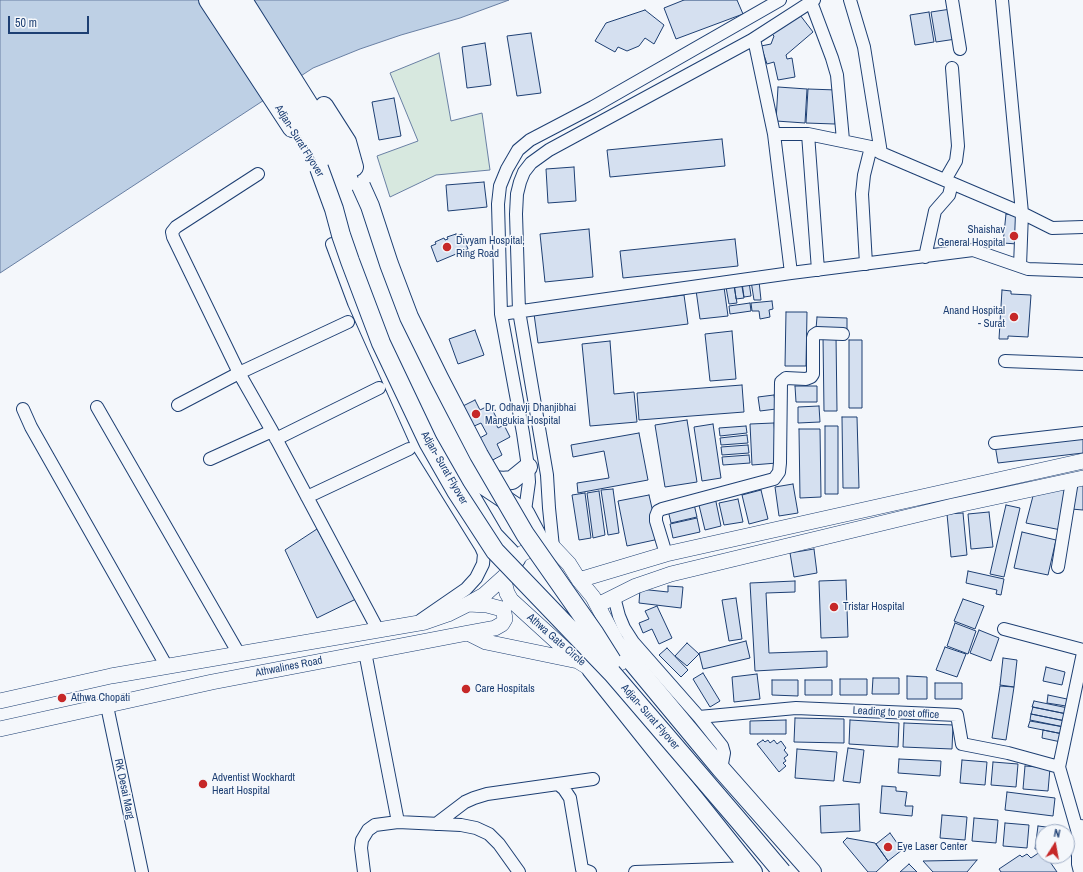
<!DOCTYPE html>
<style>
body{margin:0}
#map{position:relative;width:1083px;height:872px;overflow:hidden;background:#f4f7fb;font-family:"Archivo Narrow",sans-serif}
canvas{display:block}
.north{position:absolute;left:1035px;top:824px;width:40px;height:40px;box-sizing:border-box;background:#f4f7fb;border:1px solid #9eadc5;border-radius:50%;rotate:11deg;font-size:11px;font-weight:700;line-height:16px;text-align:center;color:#1d3f73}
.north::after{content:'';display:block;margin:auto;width:14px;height:18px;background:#c62828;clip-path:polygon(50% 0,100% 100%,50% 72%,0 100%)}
.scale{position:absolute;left:8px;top:16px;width:81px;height:18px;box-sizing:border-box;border:2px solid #1d3f73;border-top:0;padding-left:5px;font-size:12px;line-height:14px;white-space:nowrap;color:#1d3f73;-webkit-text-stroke:3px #f4f7fb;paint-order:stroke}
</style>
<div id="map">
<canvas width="1083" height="872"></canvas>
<div class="north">N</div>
<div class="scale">50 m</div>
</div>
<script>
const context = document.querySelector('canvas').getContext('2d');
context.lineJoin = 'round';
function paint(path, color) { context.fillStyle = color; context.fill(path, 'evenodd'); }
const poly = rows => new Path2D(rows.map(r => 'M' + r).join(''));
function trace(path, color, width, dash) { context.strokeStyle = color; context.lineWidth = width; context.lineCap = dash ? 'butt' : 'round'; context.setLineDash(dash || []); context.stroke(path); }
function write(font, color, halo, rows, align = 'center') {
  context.font = font + ' "Archivo Narrow",sans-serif'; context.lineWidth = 3; context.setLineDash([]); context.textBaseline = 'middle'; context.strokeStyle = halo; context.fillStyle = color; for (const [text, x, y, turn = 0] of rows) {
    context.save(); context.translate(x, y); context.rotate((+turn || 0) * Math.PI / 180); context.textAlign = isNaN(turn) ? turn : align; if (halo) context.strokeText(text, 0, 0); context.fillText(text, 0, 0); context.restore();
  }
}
const green = poly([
 [439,53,451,121,482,113,490,170,436,175,390,197,377,156,418,141,390,73,439,53]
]);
paint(green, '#d7e8df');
trace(green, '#687fa3', 1);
const water = poly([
 [0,0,509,0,460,18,401,35,360,49,313,68,0,273,0,0]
]);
paint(water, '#bed0e5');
trace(water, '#687fa3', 1);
const building = poly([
 [684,0,737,0,743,14,676,39,664,8,684,0],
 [951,9,956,39,936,42,931,12,951,9],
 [645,10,664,25,654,44,645,38,639,46,627,51,618,47,615,52,595,41,606,23,645,10],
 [929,12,934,42,915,45,910,15,929,12],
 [800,15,813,32,786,55,787,59,792,58,795,77,778,80,774,62,767,64,761,46,771,44,774,36,771,33,800,15],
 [531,33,541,93,517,96,507,36,531,33],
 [485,43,491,85,467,88,462,47,485,43],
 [778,87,807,89,805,123,776,121,778,87],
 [808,89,837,90,835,124,806,123,808,89],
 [394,98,401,136,379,140,372,102,394,98],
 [722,139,725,166,610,177,607,150,722,139],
 [574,167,576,201,548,203,546,169,574,167],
 [484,182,487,207,448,211,446,185,484,182],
 [1006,214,1019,216,1017,244,1003,243,1006,214],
 [589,229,593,277,545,282,540,234,589,229],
 [456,234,456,236,462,234,468,249,437,262,431,246,436,244,435,242,444,238,445,240,448,239,447,237,456,234],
 [735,239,738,266,623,278,620,251,735,239],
 [741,281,744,298,736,299,734,282,741,281],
 [751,281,759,281,761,300,754,300,751,281],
 [749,282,751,296,744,297,742,283,749,282],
 [734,286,737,303,729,304,726,287,734,286],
 [724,287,728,316,700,319,696,290,724,287],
 [1002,290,1011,291,1011,294,1031,295,1028,337,1008,336,1008,339,999,339,1002,290],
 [684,295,688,324,538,343,534,314,684,295],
 [772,301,773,309,769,310,770,317,760,319,759,311,752,311,751,303,772,301],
 [750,303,751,311,730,314,729,306,750,303],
 [786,312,807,312,806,366,785,366,786,312],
 [817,317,847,318,847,330,816,329,817,317],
 [475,330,484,355,458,364,449,339,475,330],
 [732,331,736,379,710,381,705,334,732,331],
 [823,336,836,336,837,411,824,411,823,336],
 [849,340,862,340,862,408,849,408,849,340],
 [610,341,614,394,634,392,637,422,590,426,582,344,610,341],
 [742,385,744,412,639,420,637,393,742,385],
 [795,386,817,386,817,402,796,402,795,386],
 [774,395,776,409,760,411,758,397,774,395],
 [475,400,480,410,490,405,496,417,493,418,498,428,504,425,510,437,497,444,502,455,489,462,478,439,487,434,481,423,472,427,461,407,475,400],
 [819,406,820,422,798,423,798,407,819,406],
 [842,417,857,417,859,488,843,488,842,417],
 [687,420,697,482,665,487,655,425,687,420],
 [774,423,777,463,752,465,750,424,774,423],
 [713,424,721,478,702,481,694,427,713,424],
 [746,426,747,433,720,436,719,428,746,426],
 [825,426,838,426,838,494,825,494,825,426],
 [799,429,820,429,821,497,800,498,799,429],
 [639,433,648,480,578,493,577,483,609,478,604,451,573,457,571,445,639,433],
 [747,435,748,443,721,445,720,438,747,435],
 [1083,439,1083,453,998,463,995,445,1083,439],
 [748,445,749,453,722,455,721,447,748,445],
 [749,455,750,463,723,465,722,457,749,455],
 [793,484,798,513,779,516,775,487,793,484],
 [1083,484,1083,510,1071,509,1075,486,1083,484],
 [1068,488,1061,530,1026,523,1033,496,1068,488],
 [613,489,619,533,608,535,601,490,613,489],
 [761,490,768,519,749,524,742,495,761,490],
 [599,491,605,535,593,538,587,493,599,491],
 [585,493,591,538,579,540,572,495,585,493],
 [649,495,659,539,627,546,618,501,649,495],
 [715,497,721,526,705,530,698,501,715,497],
 [738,499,743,522,724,525,719,503,738,499],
 [694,504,697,517,671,523,668,510,694,504],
 [1006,505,1020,508,1004,577,990,574,1006,505],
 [989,512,993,547,971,549,968,514,989,512],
 [963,513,967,555,951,557,947,514,963,513],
 [697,518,700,532,673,538,670,524,697,518],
 [317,529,356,599,317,618,285,550,317,529],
 [1022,532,1056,540,1048,575,1014,568,1022,532],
 [814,549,817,573,794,577,790,553,814,549],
 [968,571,1004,579,1001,595,996,594,997,590,966,583,968,571],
 [846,580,848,637,821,638,819,581,846,580],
 [795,581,795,592,766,593,769,653,827,651,827,667,755,671,750,583,795,581],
 [668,586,683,587,681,608,639,603,640,589,668,592,668,586],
 [736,598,742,639,729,641,722,600,736,598],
 [963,599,984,606,975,629,954,621,963,599],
 [657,606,672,638,659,644,652,629,643,633,639,623,649,619,645,611,657,606],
 [955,623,976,631,968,654,947,646,955,623],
 [979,630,999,638,991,661,970,653,979,630],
 [746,641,750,658,703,669,699,653,746,641],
 [687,643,699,654,687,666,675,656,687,643],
 [945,647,966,654,957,677,936,670,945,647],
 [667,648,688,670,681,677,659,655,667,648],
 [1003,658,1017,660,1014,687,1000,685,1003,658],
 [1046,667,1065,672,1062,685,1043,681,1046,667],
 [703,673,720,701,710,707,693,679,703,673],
 [757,674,760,699,734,702,732,677,757,674],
 [907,676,927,677,927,699,907,699,907,676],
 [873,678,899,678,899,694,872,694,873,678],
 [840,679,867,679,867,695,840,695,840,679],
 [772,680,798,680,798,696,772,695,772,680],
 [805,680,832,680,832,695,805,695,805,680],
 [935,683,962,683,962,699,935,699,935,683],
 [1000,686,1014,687,1006,740,992,738,1000,686],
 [1048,695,1067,699,1066,706,1047,703,1048,695],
 [1034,701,1068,708,1067,714,1032,707,1034,701],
 [1033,707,1067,714,1066,721,1031,714,1033,707],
 [1031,714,1065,721,1064,727,1030,720,1031,714],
 [795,718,844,719,844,743,794,742,795,718],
 [786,720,786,734,750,734,750,721,786,720],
 [850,720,899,723,898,747,849,744,850,720],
 [1030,721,1064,727,1063,734,1028,727,1030,721],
 [904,723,953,725,952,749,903,747,904,723],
 [1043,730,1063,734,1061,742,1042,738,1043,730],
 [763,740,765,742,768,740,770,743,774,740,777,744,781,741,786,748,784,750,788,755,784,758,786,761,783,763,786,766,779,772,757,744,763,740],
 [848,748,864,750,860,783,843,781,848,748],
 [797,749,837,752,834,781,795,778,797,749],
 [899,759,941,761,940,776,898,773,899,759],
 [962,760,987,762,985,785,960,783,962,760],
 [993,762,1018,764,1016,787,991,785,993,762],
 [1025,766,1050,768,1048,791,1023,789,1025,766],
 [882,786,896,787,896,791,907,792,905,806,913,806,912,816,880,813,882,786],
 [1007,792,1055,798,1053,816,1005,810,1007,792],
 [859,804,860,831,821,833,820,806,859,804],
 [942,815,967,817,965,840,940,838,942,815],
 [974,818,998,820,996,843,972,841,974,818],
 [1005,823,1029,825,1027,848,1003,846,1005,823],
 [1038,826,1062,829,1062,832,1043,832,1043,850,1035,849,1038,826],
 [890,833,902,850,888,861,876,844,890,833],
 [847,838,875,843,888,861,876,872,868,872,843,842,847,838],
 [1043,850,1043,856,1046,856,1057,872,1001,872,999,869,1020,855,1022,857,1027,854,1031,858,1043,850],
 [977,860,967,872,933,872,923,861,977,860],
 [909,864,917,872,900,872,909,864]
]);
paint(building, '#d5e0f0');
trace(building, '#1d3f73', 1);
const minor = poly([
 [850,0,864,47,881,153],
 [952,0,960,49],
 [1002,0,1022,213,1020,266],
 [811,2,832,58,837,75,843,140],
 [754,39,774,134,791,273],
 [774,134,808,134,871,147,881,153,1022,213,1052,228,1083,227],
 [808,134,818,270],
 [258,174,176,227,172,232,173,237,239,373,272,431,378,630],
 [945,180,956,161,958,146,952,68],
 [332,244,354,303,417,444,481,547,484,554,483,564,476,578,466,589,421,620],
 [925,257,935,211,949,195,952,183],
 [866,264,862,194,864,175,871,147],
 [501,314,791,273,973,250,1028,269,1083,271],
 [1005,361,1083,364],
 [178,405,239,373,348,322],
 [97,407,239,654],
 [23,409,31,427,167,667],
 [276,439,379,388],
 [995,443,1083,433],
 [210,459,272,431],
 [307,497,409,449],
 [524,518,529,482,528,467,523,433,501,314,498,204,500,186,507,169,518,150,530,140,593,107,780,0],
 [553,547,549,508,547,475,519,311,516,214,517,194,520,182,524,172,531,163,549,150,752,40,814,0],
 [666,554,656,521,656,516,658,511,662,509,774,479,779,472,780,463,781,382,786,378,806,379,811,377,813,374,813,338,814,335,817,333,843,334],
 [1058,567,1072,481],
 [614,597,619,616,624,628,633,642,699,717],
 [1004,629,1083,650],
 [365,652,398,822],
 [107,706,142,872],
 [1059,767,1083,653],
 [721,769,724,753,722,746,699,717,796,708,957,715,962,744,1008,753,1059,767,1078,833],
 [558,784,564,789,570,798,582,869,590,872],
 [436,824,465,802,474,798,487,794,593,779],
 [364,872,361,848,362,840,368,830,375,825,398,822,461,825,476,828,489,834,499,844,519,872],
 [635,872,750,868],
 [1080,872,1078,864,1078,833,1081,826]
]);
const major = poly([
 [542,545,553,547,569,564,579,580,593,597,619,646,620,663,601,672,591,669,578,661,511,600,507,593,505,585,505,576,513,562,516,559,523,553,542,545],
 [579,580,666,554,1083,461],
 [468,604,487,605,502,609,504,613,505,619,502,624,495,628,468,633],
 [598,605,636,586,671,574,953,506,1083,478],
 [0,701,111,676,425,622,448,614,468,604,484,595,505,576],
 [0,729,212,682,468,633,486,642,578,661]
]);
const highway = poly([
 [208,0,292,128],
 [224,0,327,161,387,337,409,376,453,466,494,536,516,559],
 [243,0,318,119,341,157,395,316,419,367,460,450,472,470,486,487,525,513,542,545],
 [324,106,347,142,354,167],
 [481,476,483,478,502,481,512,480,528,467],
 [619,646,721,769,812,872],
 [591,669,753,872]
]);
trace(minor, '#1d3f73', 14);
trace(major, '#1d3f73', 16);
trace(highway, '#1d3f73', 20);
trace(minor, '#f4f7fb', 12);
trace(major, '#f4f7fb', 15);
trace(highway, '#f4f7fb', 18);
const highwayBridge = poly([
 [319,168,334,209,341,235,350,261,381,343,428,442,456,491,495,551,612,673,739,821,782,872],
 [361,186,370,206,389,264,409,317,439,378,479,455,525,534,595,634,612,661]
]);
trace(highwayBridge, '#1d3f73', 20, []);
trace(highwayBridge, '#f4f7fb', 18);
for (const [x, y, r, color] of [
 [1014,236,5,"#c62828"],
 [447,247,5,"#c62828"],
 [1014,317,5,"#c62828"],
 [476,414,5,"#c62828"],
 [834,607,5,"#c62828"],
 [466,689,5,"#c62828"],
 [62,698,5,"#c62828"],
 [203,784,5,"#c62828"],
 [888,847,5,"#c62828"]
]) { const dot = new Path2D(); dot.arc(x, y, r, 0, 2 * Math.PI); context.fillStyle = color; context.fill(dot); trace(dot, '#f4f7fb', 1.5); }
write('11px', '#1d3f73', '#f4f7fb', [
 ["Adjan- Surat Flyover",299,141,58],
 ["Adjan- Surat Flyover",444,468,60],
 ["Athwa Gate Circle",556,640,41],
 ["Athwalines Road",289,667,-11],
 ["Leading to post office",896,713,3],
 ["Adjan- Surat Flyover",650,717,49],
 ["RK Desai Marg",124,789,78]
]);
write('11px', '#1d3f73', '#f4f7fb', [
 ["Shaishav",1005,230,"right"],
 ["General Hospital",1005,243,"right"],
 ["Divyam Hospital,",456,241],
 ["Ring Road",456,254],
 ["Anand Hospital",1005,311,"right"],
 ["- Surat",1005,324,"right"],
 ["Dr. Odhavji Dhanjibhai",485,408],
 ["Mangukia Hospital",485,421],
 ["Tristar Hospital",843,607],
 ["Care Hospitals",475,689],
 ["Athwa Chopati",71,698],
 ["Adventist Wockhardt",212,778],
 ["Heart Hospital",212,791],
 ["Eye Laser Center",897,847]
], 'left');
</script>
